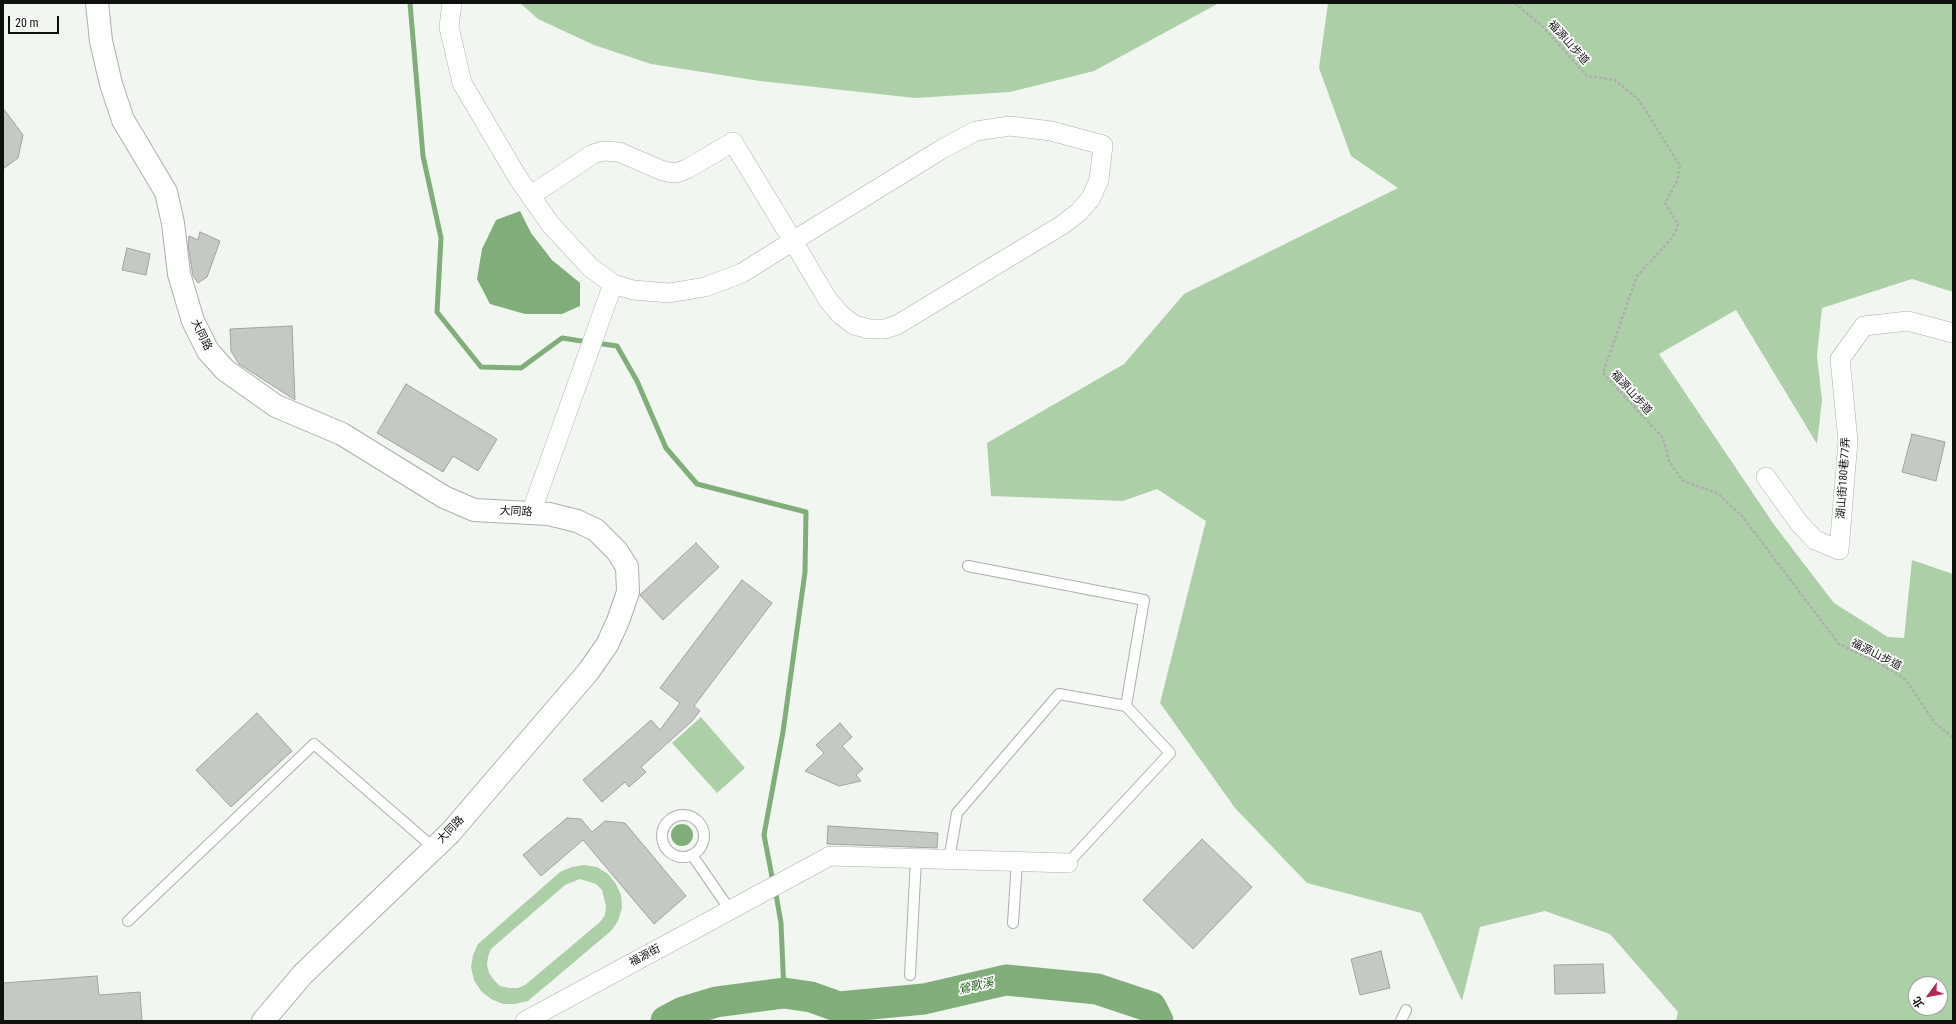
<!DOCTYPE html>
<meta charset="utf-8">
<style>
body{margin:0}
#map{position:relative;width:1956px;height:1024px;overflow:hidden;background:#f1f7f0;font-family:"Roboto Condensed","Noto Sans TC",sans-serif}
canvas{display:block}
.frame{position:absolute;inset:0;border:4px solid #0f110f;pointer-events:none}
.north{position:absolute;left:1908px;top:976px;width:40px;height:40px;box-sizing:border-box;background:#fff;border:1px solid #9fa09f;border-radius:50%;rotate:238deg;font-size:11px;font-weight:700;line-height:16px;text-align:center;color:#0f110f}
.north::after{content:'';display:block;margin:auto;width:14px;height:18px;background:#b5285e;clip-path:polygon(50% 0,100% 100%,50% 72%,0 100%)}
.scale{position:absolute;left:8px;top:16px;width:51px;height:18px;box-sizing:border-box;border:2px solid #0f110f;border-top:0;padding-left:5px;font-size:12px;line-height:14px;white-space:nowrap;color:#0f110f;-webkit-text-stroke:3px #fff;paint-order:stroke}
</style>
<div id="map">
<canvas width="1956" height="1024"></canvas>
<div class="frame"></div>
<div class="north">北</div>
<div class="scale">20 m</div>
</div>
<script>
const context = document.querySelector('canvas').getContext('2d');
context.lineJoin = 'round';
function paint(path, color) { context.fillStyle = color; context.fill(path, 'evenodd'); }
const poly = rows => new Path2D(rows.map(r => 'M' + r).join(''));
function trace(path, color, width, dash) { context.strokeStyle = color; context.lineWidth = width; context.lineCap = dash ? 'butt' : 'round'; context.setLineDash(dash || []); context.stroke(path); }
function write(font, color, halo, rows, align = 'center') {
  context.font = font + ' "Roboto Condensed","Noto Sans TC",sans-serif'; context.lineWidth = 3.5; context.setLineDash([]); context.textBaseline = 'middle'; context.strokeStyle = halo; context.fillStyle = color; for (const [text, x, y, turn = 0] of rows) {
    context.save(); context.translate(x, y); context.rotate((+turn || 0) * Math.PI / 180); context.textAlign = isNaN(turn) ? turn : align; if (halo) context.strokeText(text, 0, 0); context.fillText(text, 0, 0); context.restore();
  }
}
paint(poly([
 [520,3,1219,3,1094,71,1010,92,915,98,760,81,651,64,594,45,538,19],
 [1328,3,1953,3,1953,292,1912,279,1822,308,1817,356,1822,400,1817,444,1736,310,1659,354,1775,526,1834,603,1888,637,1904,638,1912,560,1953,574,1953,1021,1676,1021,1678,1012,1610,934,1545,911,1480,927,1462,1001,1421,913,1307,883,1235,808,1160,703,1206,521,1157,489,1123,501,991,496,987,443,1124,364,1184,294,1398,188,1351,156,1319,68],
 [1916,984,1940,984,1940,1008,1916,1008],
 [701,717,745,768,717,793,672,743],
 [584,865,597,867,608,874,616,884,621,895,622,908,618,921,611,931,528,1001,515,1004,503,1004,491,999,481,991,474,980,471,967,473,955,478,944,560,872,572,867],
 [580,879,596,884,602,890,606,906,605,915,600,922,525,985,518,988,509,988,500,986,494,980,489,973,487,965,488,957,491,949,565,885]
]), '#adcfa8');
paint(poly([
 [520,211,531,233,552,260,580,283,580,306,562,314,525,314,490,304,477,279,482,249,496,220],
 '671 835a11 11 0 1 1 22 0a11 11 0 1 1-22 0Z'
]), '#81ad7a');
trace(poly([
 [410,3,423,156,441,238,437,312,481,367,521,368,562,338,588,342],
 [596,343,617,346,637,381,666,448,697,484,806,512,805,572,783,732,764,835,773,882],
 [775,889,781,923,784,993]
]), '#81ad7a', 5);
trace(poly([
 [666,1021,683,1012,716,1002,784,993,811,997,839,1007,924,999,1006,980,1097,989,1151,1007,1158,1021]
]), '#81ad7a', 31);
const building = poly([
 [3,108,23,135,18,158,3,169,3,108],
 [200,232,220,241,207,277,198,283,193,276,188,245,189,236,198,240,200,232],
 [127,248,150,254,146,275,122,270,127,248],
 [292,326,295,400,239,364,231,351,230,329,292,326],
 [406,384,497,439,478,471,453,456,443,472,377,433,406,384],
 [1912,434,1945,442,1936,481,1902,472,1912,434],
 [696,543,719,567,663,620,640,595,696,543],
 [742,580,772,603,694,706,700,711,692,721,641,767,646,772,629,787,625,782,602,802,583,780,651,720,660,730,680,703,660,688,742,580],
 [257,713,292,751,231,807,196,770,257,713],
 [840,723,852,737,842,746,863,769,856,775,861,781,839,786,805,771,824,753,816,745,840,723],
 [567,818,581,819,592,832,605,821,625,823,686,896,654,924,583,840,541,876,523,855,567,818],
 [828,826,938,833,937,848,827,844,828,826],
 [1202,839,1252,887,1193,949,1143,900,1202,839],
 [1381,951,1390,988,1360,995,1351,959,1381,951],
 [1603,964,1605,993,1555,994,1554,965,1603,964],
 [97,976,99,995,140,992,142,1021,3,1021,3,983,97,976]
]);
paint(building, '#c4c9c3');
trace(building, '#9fa49e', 1);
const service = poly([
 [968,566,1144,600,1126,706,1170,753,1068,863],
 '662 836a21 21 0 1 1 42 0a21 21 0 1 1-42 0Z',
 [692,855,730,910],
 [949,860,957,813,1059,694,1126,706],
 [128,921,314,744,434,848],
 [1013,923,1017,861],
 [910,975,916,859],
 [1401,1021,1406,1010]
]);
const minor = poly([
 [452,3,449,27,462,83,518,178,551,225,590,267,613,284,633,290,669,293,705,287,742,273,793,241,942,149,976,131,1010,126,1051,131,1103,145,1099,180,1091,198,1079,212,1062,225,897,325,885,329,869,329,854,325,841,315,828,300,793,241,733,142,687,169,676,173,663,171,619,152,603,151,593,154,530,196],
 [1766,477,1799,523,1815,540,1839,550,1848,441,1840,359,1864,326,1908,321,1953,333],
 [531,513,613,284],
 [525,1021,830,856,1068,863]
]);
const tertiary = poly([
 [97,3,101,41,111,84,123,120,166,192,173,223,179,274,193,321,208,351,225,370,276,406,342,434,444,497,474,510,549,514,577,521,596,530,617,551,627,567,628,592,618,621,607,645,588,672,450,833,303,974,263,1021]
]);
trace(service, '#aab0aa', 12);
trace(minor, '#aab0aa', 20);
trace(tertiary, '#aab0aa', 24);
trace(poly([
 [1515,3,1544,28,1587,76,1615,80,1639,100,1680,166,1677,181,1665,203,1678,224,1673,237,1637,276,1603,373,1663,438,1669,461,1683,481,1717,493,1742,516,1839,644,1877,662,1905,679,1935,723,1953,738]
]), '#abb0aa', 2.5, [3, 2]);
trace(service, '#fff', 10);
trace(minor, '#fff', 19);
trace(tertiary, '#fff', 22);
write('11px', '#0f110f', '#fff', [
 ["福源山步道",1568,43,48],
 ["大同路",201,335,64],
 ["福源山步道",1631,393,48],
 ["湖山街180巷77弄",1844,478,-86],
 ["大同路",516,512,3],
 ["福源山步道",1876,655,27],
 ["大同路",451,830,-46],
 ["福源街",645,956,-28]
]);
write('italic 12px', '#235e1c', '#fff', [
 ["鶯歌溪",976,987,-13]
]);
</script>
